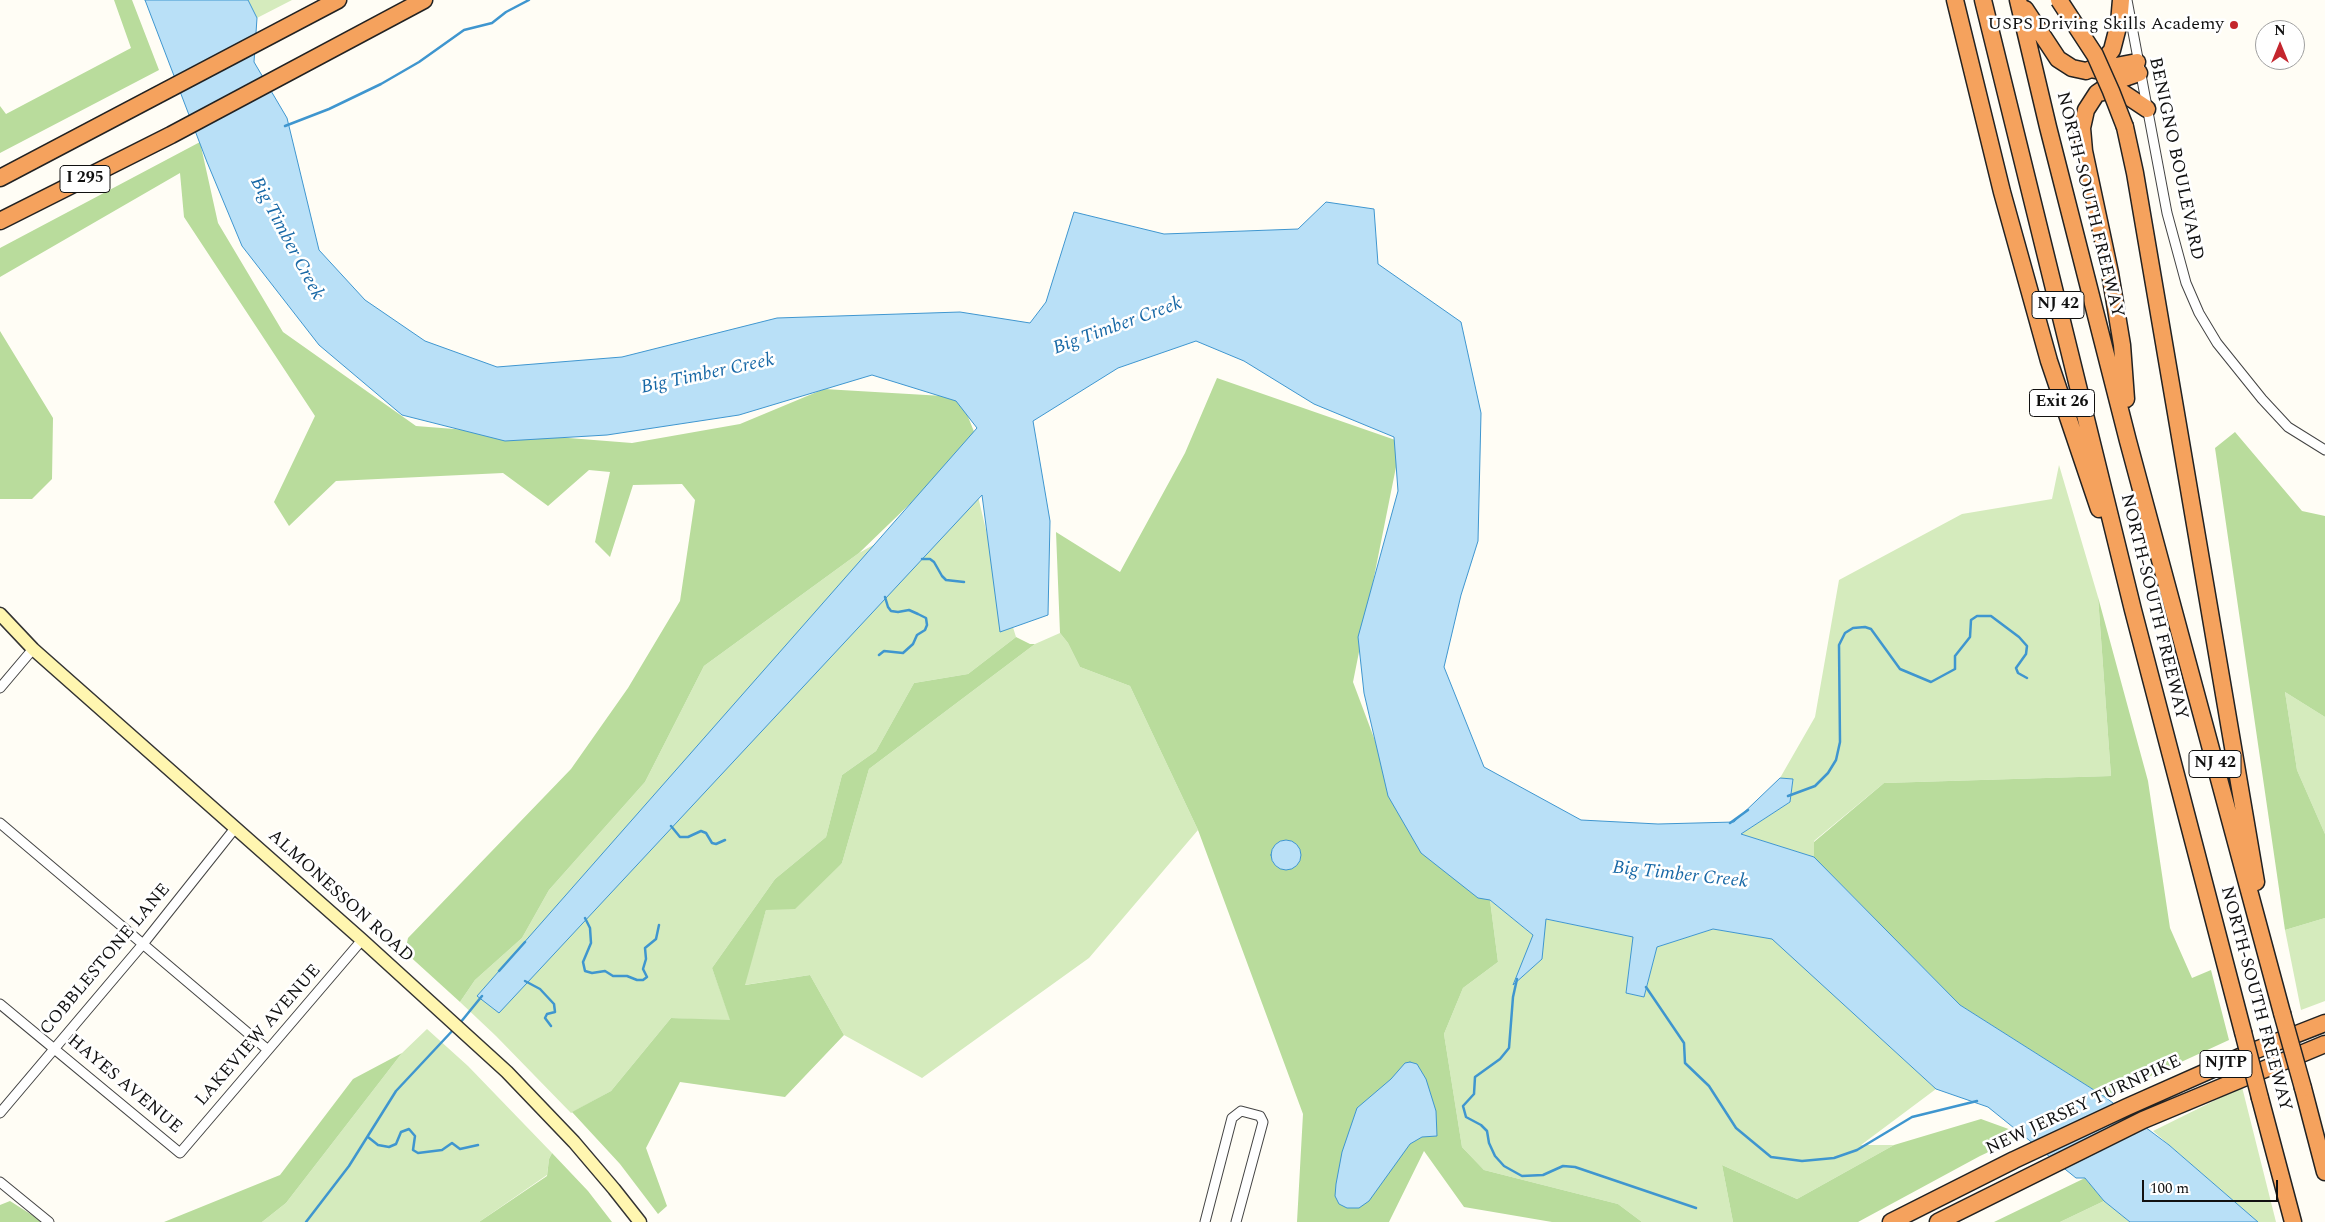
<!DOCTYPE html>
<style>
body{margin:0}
#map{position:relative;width:2325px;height:1222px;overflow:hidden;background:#fffdf5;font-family:Spectral,serif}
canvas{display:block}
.north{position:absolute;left:2255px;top:20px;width:50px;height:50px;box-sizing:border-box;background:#fff;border:1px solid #a0a0a0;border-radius:50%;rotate:0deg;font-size:14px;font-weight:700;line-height:20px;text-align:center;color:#111}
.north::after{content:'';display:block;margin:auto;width:18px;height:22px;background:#c4262e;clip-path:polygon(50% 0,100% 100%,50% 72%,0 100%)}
.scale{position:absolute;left:2142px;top:1180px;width:136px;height:22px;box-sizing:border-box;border:2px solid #111;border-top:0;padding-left:6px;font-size:15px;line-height:18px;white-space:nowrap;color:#111;-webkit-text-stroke:4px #fff;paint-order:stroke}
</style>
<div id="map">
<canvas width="2325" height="1222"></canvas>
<div class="north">N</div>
<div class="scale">100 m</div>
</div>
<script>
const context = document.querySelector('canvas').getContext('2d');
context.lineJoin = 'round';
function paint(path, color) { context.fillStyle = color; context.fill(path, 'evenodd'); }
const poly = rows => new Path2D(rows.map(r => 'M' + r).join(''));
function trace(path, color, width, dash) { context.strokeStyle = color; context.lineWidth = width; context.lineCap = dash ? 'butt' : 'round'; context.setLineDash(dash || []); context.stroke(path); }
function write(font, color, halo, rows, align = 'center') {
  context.font = font + ' Spectral,serif'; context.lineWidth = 5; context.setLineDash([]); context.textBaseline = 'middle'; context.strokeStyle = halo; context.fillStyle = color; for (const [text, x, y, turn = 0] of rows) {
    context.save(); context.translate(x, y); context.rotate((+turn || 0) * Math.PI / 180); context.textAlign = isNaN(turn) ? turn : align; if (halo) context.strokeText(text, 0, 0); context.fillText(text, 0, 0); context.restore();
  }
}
paint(poly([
 [248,0,292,0,257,18],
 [2059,465,2098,597,2111,776,1884,783,1814,841,1814,857,1741,834,1790,802,1793,780,1780,778,1815,717,1839,580,1962,514,2052,499],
 [976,488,997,576,1016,637,968,674,914,683,876,751,842,775,826,837,775,879,712,968,731,1021,671,1018,611,1091,571,1113,496,1036,460,1002,475,980,522,938,549,890,645,782,704,666,859,553],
 [1060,633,1068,643,1080,667,1130,686,1198,830,1089,958,922,1078,844,1035,810,975,744,985,766,910,842,863,869,769,1035,644],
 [2285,692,2325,717,2325,834,2297,770],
 [1490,900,1533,935,1514,984,1542,959,1545,919,1634,937,1626,993,1644,997,1657,947,1713,929,1773,939,1936,1089,1861,1145,1894,1145,1797,1199,1722,1165,1733,1222,1642,1222,1618,1204,1484,1170,1462,1147,1444,1034,1463,988,1498,962],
 [2325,918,2325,1001,2301,1010,2285,930],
 [427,1029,468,1066,552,1153,549,1159,547,1175,479,1222,262,1222,286,1203,402,1053],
 [2242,1087,2276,1222,2258,1222,2153,1131],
 [2104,1201,2130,1222,2060,1222]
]), '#d5ebbd');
paint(poly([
 [114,0,132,0,159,70,0,153,0,106,6,114,131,48],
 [200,142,218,223,283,332,416,426,632,443,740,424,824,389,960,397,977,439,859,553,704,666,645,782,549,890,522,938,475,980,460,1002,405,952,408,938,571,769,628,688,680,601,695,500,682,484,633,485,610,557,595,542,610,472,589,470,548,506,503,473,336,481,289,526,274,502,315,416,184,217,180,173,0,277,0,248],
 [0,331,53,418,52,479,32,499,0,499],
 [1217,378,1401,442,1353,682,1404,818,1490,900,1498,962,1463,988,1444,1034,1462,1147,1484,1170,1618,1204,1642,1222,1552,1222,1464,1207,1424,1151,1389,1222,1297,1222,1303,1114,1198,830,1130,686,1080,667,1068,643,1060,633,1056,532,1120,572,1185,453],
 [2235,432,2302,511,2325,516,2325,717,2285,692,2297,770,2325,834,2325,918,2285,930,2215,448],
 [2098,597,2148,781,2170,928,2192,978,2211,970,2229,1040,2105,1097,1960,1005,1814,857,1814,842,1884,783,2111,776],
 [1016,637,1030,644,1035,644,869,769,842,863,795,909,766,910,745,985,810,975,844,1035,785,1097,680,1082,646,1148,667,1206,658,1214,620,1164,572,1112,611,1091,671,1018,730,1020,712,968,775,879,826,837,842,775,876,751,914,683,968,674],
 [402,1053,286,1203,262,1222,164,1222,280,1175,353,1079],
 [1981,1119,2025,1135,1980,1156,1858,1222,1733,1222,1722,1165,1797,1199,1894,1145],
 [552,1153,588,1191,612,1222,479,1222,547,1176,549,1159],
 [2085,1178,2104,1201,2060,1222,1994,1222],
 [10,1201,43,1222,0,1222,0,1205]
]), '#b9dc9c');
const water = poly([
 [145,0,248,0,257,18,254,62,287,118,319,250,365,300,425,341,497,367,622,357,777,318,960,312,1030,323,1046,302,1074,212,1164,234,1298,229,1326,202,1374,209,1378,264,1461,322,1481,413,1478,541,1461,595,1444,667,1484,767,1581,820,1658,824,1734,822,1780,778,1793,779,1790,802,1741,834,1814,857,1960,1005,2105,1097,2169,1145,2258,1222,2130,1222,2104,1201,2085,1178,2076,1178,1988,1107,1936,1089,1772,939,1713,929,1657,947,1644,997,1626,993,1633,937,1546,919,1542,959,1513,985,1533,935,1490,900,1478,898,1421,853,1388,796,1364,693,1358,637,1398,491,1394,437,1314,404,1244,361,1196,341,1118,368,1033,421,1050,521,1048,615,1000,632,982,495,499,1013,477,996,977,428,956,401,872,375,739,415,607,435,505,441,402,415,319,345,242,246,207,162,145,0],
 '1271 855a15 15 0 1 1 30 0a15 15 0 1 1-30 0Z',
 [1410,1062,1417,1064,1426,1079,1436,1111,1437,1136,1422,1137,1410,1144,1369,1201,1359,1208,1347,1208,1339,1204,1335,1196,1336,1184,1342,1152,1357,1108,1391,1079,1405,1063,1410,1062]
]);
paint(water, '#b9e0f7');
trace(water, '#3f96cf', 1);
trace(poly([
 [285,126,329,109,381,84,419,62,464,30,492,23,506,12,529,0],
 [922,559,930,559,934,562,942,576,946,580,964,582],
 [879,655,884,651,903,653,913,644,917,635,925,630,927,625,926,618,918,614,909,610,898,612,891,611,888,607,885,597],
 [1788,796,1815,786,1828,773,1836,760,1840,742,1839,645,1845,633,1853,628,1865,627,1871,629,1900,669,1931,682,1955,669,1955,656,1970,637,1971,620,1977,616,1991,616,2019,637,2027,646,2026,654,2016,668,2018,673,2027,678],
 [1730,823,1748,810],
 [671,826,680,837,688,837,701,831,706,833,712,843,716,844,725,840],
 [585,918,590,928,591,943,583,962,585,971,592,973,605,971,613,976,627,976,637,980,643,980,647,977,643,969,646,959,645,948,656,939,659,925],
 [499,971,525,942],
 [1517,979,1513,997,1509,1048,1500,1059,1475,1077,1474,1094,1463,1106,1466,1117,1481,1125,1487,1131,1489,1143,1495,1156,1504,1166,1522,1176,1543,1175,1563,1166,1575,1167,1696,1208],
 [525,981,540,989,554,1004,555,1012,547,1014,545,1018,551,1026],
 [1646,987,1684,1043,1685,1063,1709,1086,1736,1128,1771,1157,1802,1161,1834,1158,1857,1150,1912,1117,1977,1101],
 [460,1023,482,996],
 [368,1137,378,1145,389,1147,396,1144,401,1132,409,1129,415,1136,413,1150,418,1153,442,1150,452,1143,460,1149,478,1145],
 [306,1222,349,1166,396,1091,454,1029]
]), '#3f96cf', 2.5);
const street = poly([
 [2127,0,2167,213,2186,283,2199,313,2217,343,2262,399,2288,427,2325,450],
 [0,688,33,649],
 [0,823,268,1050],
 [0,1004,180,1153,362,940],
 [0,1113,143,944,236,827],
 [0,1182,49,1222],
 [1205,1222,1232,1118,1241,1111,1260,1116,1263,1122,1236,1222]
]);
const secondary = poly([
 [0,614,33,649,362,940,507,1072,574,1142,614,1189,640,1222]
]);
const highway = poly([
 [1955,0,2002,192,2049,361,2099,509],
 [1983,0,2133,610,2243,1032],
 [2018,0,2048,127,2128,441,2282,1013],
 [2025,9,2058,59,2072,68,2086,71,2099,66,2112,50,2119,23,2121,0],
 [2095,70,2137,62],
 [2099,93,2113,90,2120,91,2147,109],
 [2125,127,2135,173,2256,882],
 [0,178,338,0],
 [0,221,171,135,424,0],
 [2126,399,2122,345,2110,273,2084,151,2082,128,2086,110,2097,93,2113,82,2139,73],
 [2303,1088,2325,1172],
 [2260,1098,2293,1222],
 [1891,1222,2014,1160,2127,1107,2251,1052,2325,1023],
 [1938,1222,2143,1120,2325,1044]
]);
trace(street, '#444', 11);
trace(secondary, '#333', 15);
trace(highway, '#222', 19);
trace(street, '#fff', 9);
trace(secondary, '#fff6b0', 12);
trace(highway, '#f5a25d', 16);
const highwayBridge = poly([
 [2059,0,2095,55,2111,91,2125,127],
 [2282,1013,2303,1088],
 [2243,1032,2260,1098]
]);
trace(highwayBridge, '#222', 19, []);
trace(highwayBridge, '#f5a25d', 16);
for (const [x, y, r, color] of [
 [2234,25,5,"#c4262e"]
]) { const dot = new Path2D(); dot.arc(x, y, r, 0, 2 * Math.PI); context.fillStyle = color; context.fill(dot); trace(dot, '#fff', 2); }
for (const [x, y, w] of [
 [85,179,50],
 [2058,305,52],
 [2062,403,65],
 [2215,764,52],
 [2226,1064,52]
]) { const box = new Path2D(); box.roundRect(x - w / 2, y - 13.5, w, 27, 4); context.fillStyle = '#fff'; context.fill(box); trace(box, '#111', 1); }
write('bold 16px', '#111', null, [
 ["I 295",85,179],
 ["NJ 42",2058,305],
 ["Exit 26",2062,403],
 ["NJ 42",2215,764],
 ["NJTP",2226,1064]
]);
write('18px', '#111', '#fff', [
 ["USPS Driving Skills Academy",2224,25]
], 'right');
write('18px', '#111', '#fff', [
 ["BENIGNO BOULEVARD",2175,159,78],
 ["NORTH-SOUTH FREEWAY",2089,205,76],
 ["NORTH-SOUTH FREEWAY",2153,607,76],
 ["ALMONESSON ROAD",340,897,42],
 ["COBBLESTONE LANE",106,960,-50],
 ["NORTH-SOUTH FREEWAY",2255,999,75],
 ["LAKEVIEW AVENUE",259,1036,-49],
 ["HAYES AVENUE",124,1085,40],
 ["NEW JERSEY TURNPIKE",2084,1106,-25]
]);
write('italic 19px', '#1768a6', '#fff', [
 ["Big Timber Creek",286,239,62],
 ["Big Timber Creek",1118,327,-20],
 ["Big Timber Creek",708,375,-12],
 ["Big Timber Creek",1680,876,6]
]);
</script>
